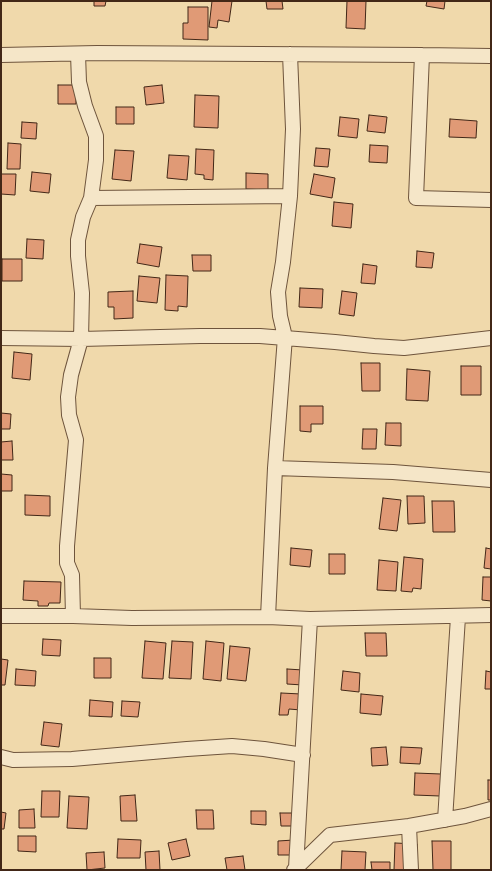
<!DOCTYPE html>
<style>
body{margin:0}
#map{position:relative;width:492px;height:871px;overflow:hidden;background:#f0d9ab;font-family:"IM FELL Great Primer",serif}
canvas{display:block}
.frame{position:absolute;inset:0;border:2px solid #422717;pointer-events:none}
</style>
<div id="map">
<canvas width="492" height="871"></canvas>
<div class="frame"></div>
</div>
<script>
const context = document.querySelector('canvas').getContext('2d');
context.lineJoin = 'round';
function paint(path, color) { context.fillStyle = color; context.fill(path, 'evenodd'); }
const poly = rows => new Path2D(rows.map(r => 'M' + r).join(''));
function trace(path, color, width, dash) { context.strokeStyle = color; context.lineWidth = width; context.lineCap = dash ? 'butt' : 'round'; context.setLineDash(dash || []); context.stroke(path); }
const building = poly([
 [94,1,106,1,105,6,94,6,94,1],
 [212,1,232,1,229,22,218,20,217,28,209,27,212,1],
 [266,1,282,1,283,9,267,9,266,1],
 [347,1,366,1,365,29,346,28,347,1],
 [427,1,445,1,444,9,426,6,427,1],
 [188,7,208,7,208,40,183,39,183,23,188,23,188,7],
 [58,85,76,85,76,104,58,104,58,85],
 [162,85,164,103,146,105,144,87,162,85],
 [195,95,219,96,218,128,194,127,195,95],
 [116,107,134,107,134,124,116,124,116,107],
 [369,115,387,117,385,133,367,131,369,115],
 [340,117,359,119,357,138,338,136,340,117],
 [450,119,477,121,476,138,449,137,450,119],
 [22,122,37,123,36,139,21,138,22,122],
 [8,143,21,144,20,169,7,169,8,143],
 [370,145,388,146,387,163,369,162,370,145],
 [316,148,330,149,328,167,314,166,316,148],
 [196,149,214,150,213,180,204,179,204,175,195,174,196,149],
 [115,150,134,151,131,181,112,179,115,150],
 [169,155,189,156,187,180,167,178,169,155],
 [32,172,51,174,49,193,30,191,32,172],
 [246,173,268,174,268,190,246,189,246,173],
 [1,174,16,174,15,195,1,194,1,174],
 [314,174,335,178,332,198,310,194,314,174],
 [334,202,353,204,351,228,332,226,334,202],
 [27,239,44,240,43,259,26,258,27,239],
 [140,244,162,247,159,267,137,263,140,244],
 [417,251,434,253,432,268,416,267,417,251],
 [192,255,211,255,211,271,193,271,192,255],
 [2,259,22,259,22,281,2,281,2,259],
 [363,264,377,266,375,284,361,283,363,264],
 [166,275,188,276,187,307,178,306,178,311,165,310,166,275],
 [139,276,160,278,157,303,137,301,139,276],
 [300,288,323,289,322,308,299,307,300,288],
 [133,291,133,318,114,319,114,307,108,307,108,292,133,291],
 [342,291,357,293,354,316,339,314,342,291],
 [14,352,32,354,30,380,12,378,14,352],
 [361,363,380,363,380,391,362,391,361,363],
 [461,366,481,366,481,395,461,395,461,366],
 [407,369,430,371,428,401,406,400,407,369],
 [300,406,323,406,323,424,311,424,311,432,300,431,300,406],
 [1,413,11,414,10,429,1,429,1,413],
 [386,423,401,423,401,446,385,445,386,423],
 [363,429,377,429,376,449,362,449,363,429],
 [12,441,13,460,1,460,1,442,12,441],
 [1,474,12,475,12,491,1,491,1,474],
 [25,495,50,496,50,516,25,515,25,495],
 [407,496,424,496,425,523,408,524,407,496],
 [383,498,401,500,397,531,379,529,383,498],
 [432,501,454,501,455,532,433,532,432,501],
 [291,548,312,550,310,567,290,565,291,548],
 [486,548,491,549,491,569,484,568,486,548],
 [329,554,345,554,345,574,329,574,329,554],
 [404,557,423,559,421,589,413,588,412,592,401,591,404,557],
 [379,560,398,562,396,591,377,590,379,560],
 [483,577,491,577,491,601,482,600,483,577],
 [24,581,61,582,60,603,49,603,48,606,38,606,38,601,23,600,24,581],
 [365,633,386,633,387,656,366,656,365,633],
 [43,639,61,640,60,656,42,655,43,639],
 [145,641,166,643,163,679,142,678,145,641],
 [172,641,193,642,191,679,169,678,172,641],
 [206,641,224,643,221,681,203,679,206,641],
 [230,646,250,648,246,681,227,679,230,646],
 [94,658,111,658,111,678,94,678,94,658],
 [1,659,8,660,5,685,1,685,1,659],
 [16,669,36,671,35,686,15,685,16,669],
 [287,669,303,670,303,685,287,684,287,669],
 [343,671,360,673,359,692,341,690,343,671],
 [486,671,491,672,491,689,485,689,486,671],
 [281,693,301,694,301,710,289,709,288,715,279,715,281,693],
 [361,694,383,696,381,715,360,713,361,694],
 [90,700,113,702,112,717,89,716,90,700],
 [122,701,140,702,138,717,121,716,122,701],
 [44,722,62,724,59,747,41,745,44,722],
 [386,747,388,765,372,766,371,748,386,747],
 [401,747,422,748,420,764,400,763,401,747],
 [415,773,441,774,440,796,414,795,415,773],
 [488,780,491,780,491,800,488,800,488,780],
 [42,791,60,791,59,817,41,817,42,791],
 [135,795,137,821,121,821,120,796,135,795],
 [69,796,89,797,87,829,67,828,69,796],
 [34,809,35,828,19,828,19,810,34,809],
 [196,810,213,810,214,829,197,829,196,810],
 [251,811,266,811,266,825,251,824,251,811],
 [1,812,6,813,4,829,1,829,1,812],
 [280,813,296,813,297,826,281,826,280,813],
 [18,836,36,836,36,852,18,851,18,836],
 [118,839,141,840,140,858,117,858,118,839],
 [186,839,190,856,172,860,168,843,186,839],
 [294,840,294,855,278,855,278,841,294,840],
 [432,841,451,841,451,870,433,870,432,841],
 [395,843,417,844,416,870,394,870,395,843],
 [159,851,160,870,146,870,145,852,159,851],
 [342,851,366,852,365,870,341,870,342,851],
 [104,852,105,868,87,870,86,853,104,852],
 [243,856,245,870,227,870,225,858,243,856],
 [371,862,390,862,390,870,372,870,371,862]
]);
paint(building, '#e09a76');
trace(building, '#422717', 1);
const street = poly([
 [1,55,97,53,422,55,491,56],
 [422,55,416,198,491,200],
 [91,198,290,196],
 [1,338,81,339,200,336,260,336,335,342,374,346,404,348,491,338],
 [275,468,393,472,491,480],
 [1,616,73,616,132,618,268,617,310,619,491,615],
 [73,616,72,575,67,563,67,546,76,440,69,415,68,397,71,375,81,339,82,293,78,256,78,240,83,217,91,198,96,160,96,136,85,106,79,82,78,54],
 [268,617,275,468,285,337,280,316,278,292,283,262,290,196,293,129,290,54],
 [1,757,13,760,72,759,187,749,232,746,264,749,303,755],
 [445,820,458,617],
 [409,826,411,870],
 [296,868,310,619],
 [294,870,330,835,409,826,465,816,491,809]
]);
trace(street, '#6e543c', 16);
trace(street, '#f5e6c8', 14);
</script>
